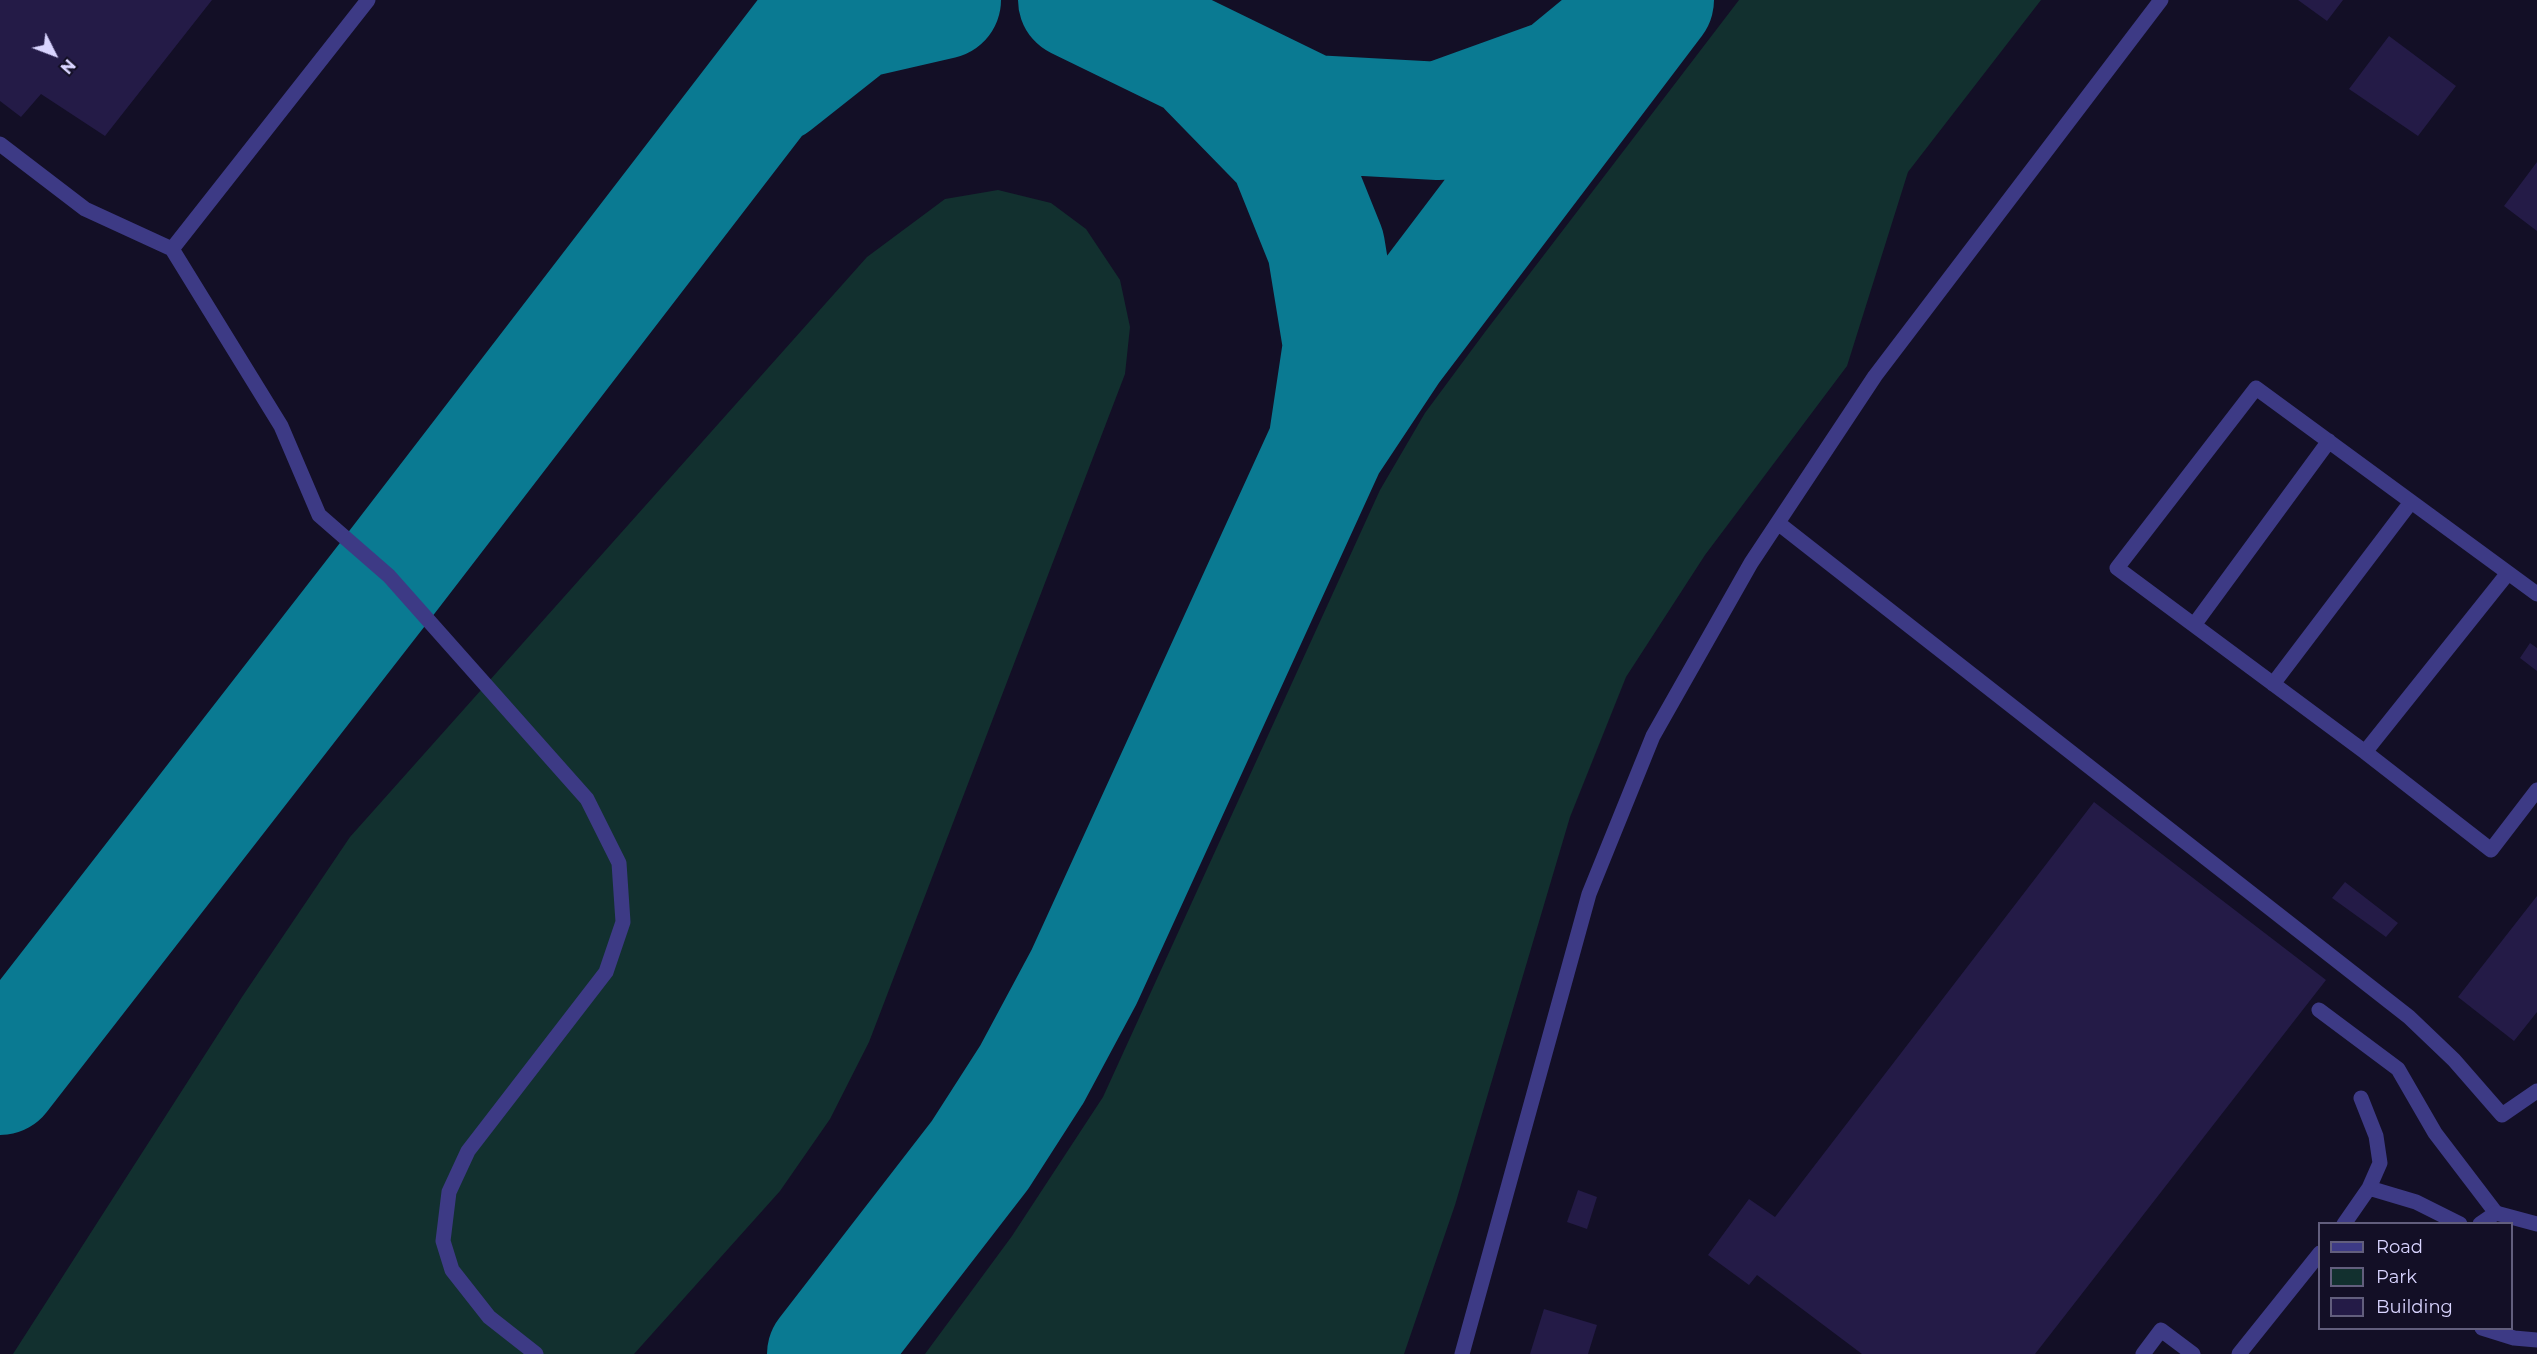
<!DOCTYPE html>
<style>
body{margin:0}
#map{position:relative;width:2537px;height:1354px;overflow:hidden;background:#130f26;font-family:Montserrat,sans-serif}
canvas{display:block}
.legend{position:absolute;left:2318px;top:1222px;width:195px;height:108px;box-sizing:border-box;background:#130f26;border:2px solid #625e7d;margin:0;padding:8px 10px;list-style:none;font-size:18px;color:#d9d4ff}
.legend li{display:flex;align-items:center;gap:12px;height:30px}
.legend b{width:30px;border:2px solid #625e7d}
.north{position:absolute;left:24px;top:24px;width:60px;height:60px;-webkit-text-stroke:4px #130f26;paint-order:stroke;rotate:132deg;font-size:16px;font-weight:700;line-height:24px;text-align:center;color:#d9d4ff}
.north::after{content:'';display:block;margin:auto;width:21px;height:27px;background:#d9d4ff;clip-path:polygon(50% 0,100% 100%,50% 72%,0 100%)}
</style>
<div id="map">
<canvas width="2537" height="1354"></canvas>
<ul class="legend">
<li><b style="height:8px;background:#3d3a85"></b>Road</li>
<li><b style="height:16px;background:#12302f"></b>Park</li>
<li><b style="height:16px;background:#241b47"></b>Building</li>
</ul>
<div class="north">N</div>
</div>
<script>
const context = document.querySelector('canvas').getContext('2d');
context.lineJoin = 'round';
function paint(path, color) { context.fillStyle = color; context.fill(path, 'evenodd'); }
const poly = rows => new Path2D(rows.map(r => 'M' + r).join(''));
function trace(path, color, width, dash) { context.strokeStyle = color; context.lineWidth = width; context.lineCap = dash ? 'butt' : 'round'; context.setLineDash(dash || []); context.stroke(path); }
paint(poly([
 [1739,0,2041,0,1908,172,1847,366,1705,555,1626,677,1570,817,1455,1205,1404,1354,925,1354,1012,1236,1103,1097,1380,490,1425,413,1485,332],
 [998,190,1051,203,1086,229,1120,280,1130,327,1125,374,869,1042,830,1119,780,1191,634,1354,13,1354,242,997,350,837,867,257,945,199]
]), '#12302f');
trace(poly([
 [1077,0,1311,114,1439,121,1561,77,1611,36],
 [1208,69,1287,150,1326,247,1342,345,1327,445],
 [774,84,855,20,942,0],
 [0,1076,389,576,832,0],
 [826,1354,980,1155,1032,1074,1084,977,1327,445,1392,347,1655,0]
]), '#0a7a92', 118);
paint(poly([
 [0,0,212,0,105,136,41,94,21,117,0,101],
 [2298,0,2343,0,2327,21],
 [2389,36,2456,86,2418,136,2349,89],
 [2537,162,2537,231,2504,206],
 [2530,643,2537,648,2537,671,2520,658],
 [2094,802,2326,980,2035,1354,1862,1354,1757,1275,1749,1285,1708,1255,1749,1199,1775,1217],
 [2345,882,2398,923,2386,937,2332,898],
 [2537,896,2537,1012,2514,1041,2458,997],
 [1578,1190,1597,1197,1587,1229,1567,1222],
 [1544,1309,1597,1325,1588,1354,1530,1354]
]), '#241b47');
trace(poly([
 [0,144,85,209,172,249,281,426,319,515,389,576,587,799,619,863,623,922,606,972,468,1151,449,1192,443,1241,452,1270,489,1317,536,1354],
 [172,249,368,0],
 [1778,523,2409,1017,2454,1060,2502,1115,2537,1091],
 [2537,594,2256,388,2117,568,2365,752,2491,850,2537,790],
 [2194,625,2329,441],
 [2273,684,2411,502],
 [2365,752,2508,573],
 [2319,1010,2398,1069,2435,1133,2496,1213],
 [2369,1188,2416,1202,2460,1224],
 [2344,1224,2369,1188,2380,1163,2376,1136,2361,1098],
 [1462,1354,1589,894,1653,736,1751,563,1875,376,2161,0],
 [2143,1354,2161,1330,2193,1354],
 [2239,1354,2320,1253]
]), '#3d3a85', 15);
trace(poly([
 [2480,1224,2496,1213,2537,1224],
 [2482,1328,2514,1338,2537,1340]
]), '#3d3a85', 15);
</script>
